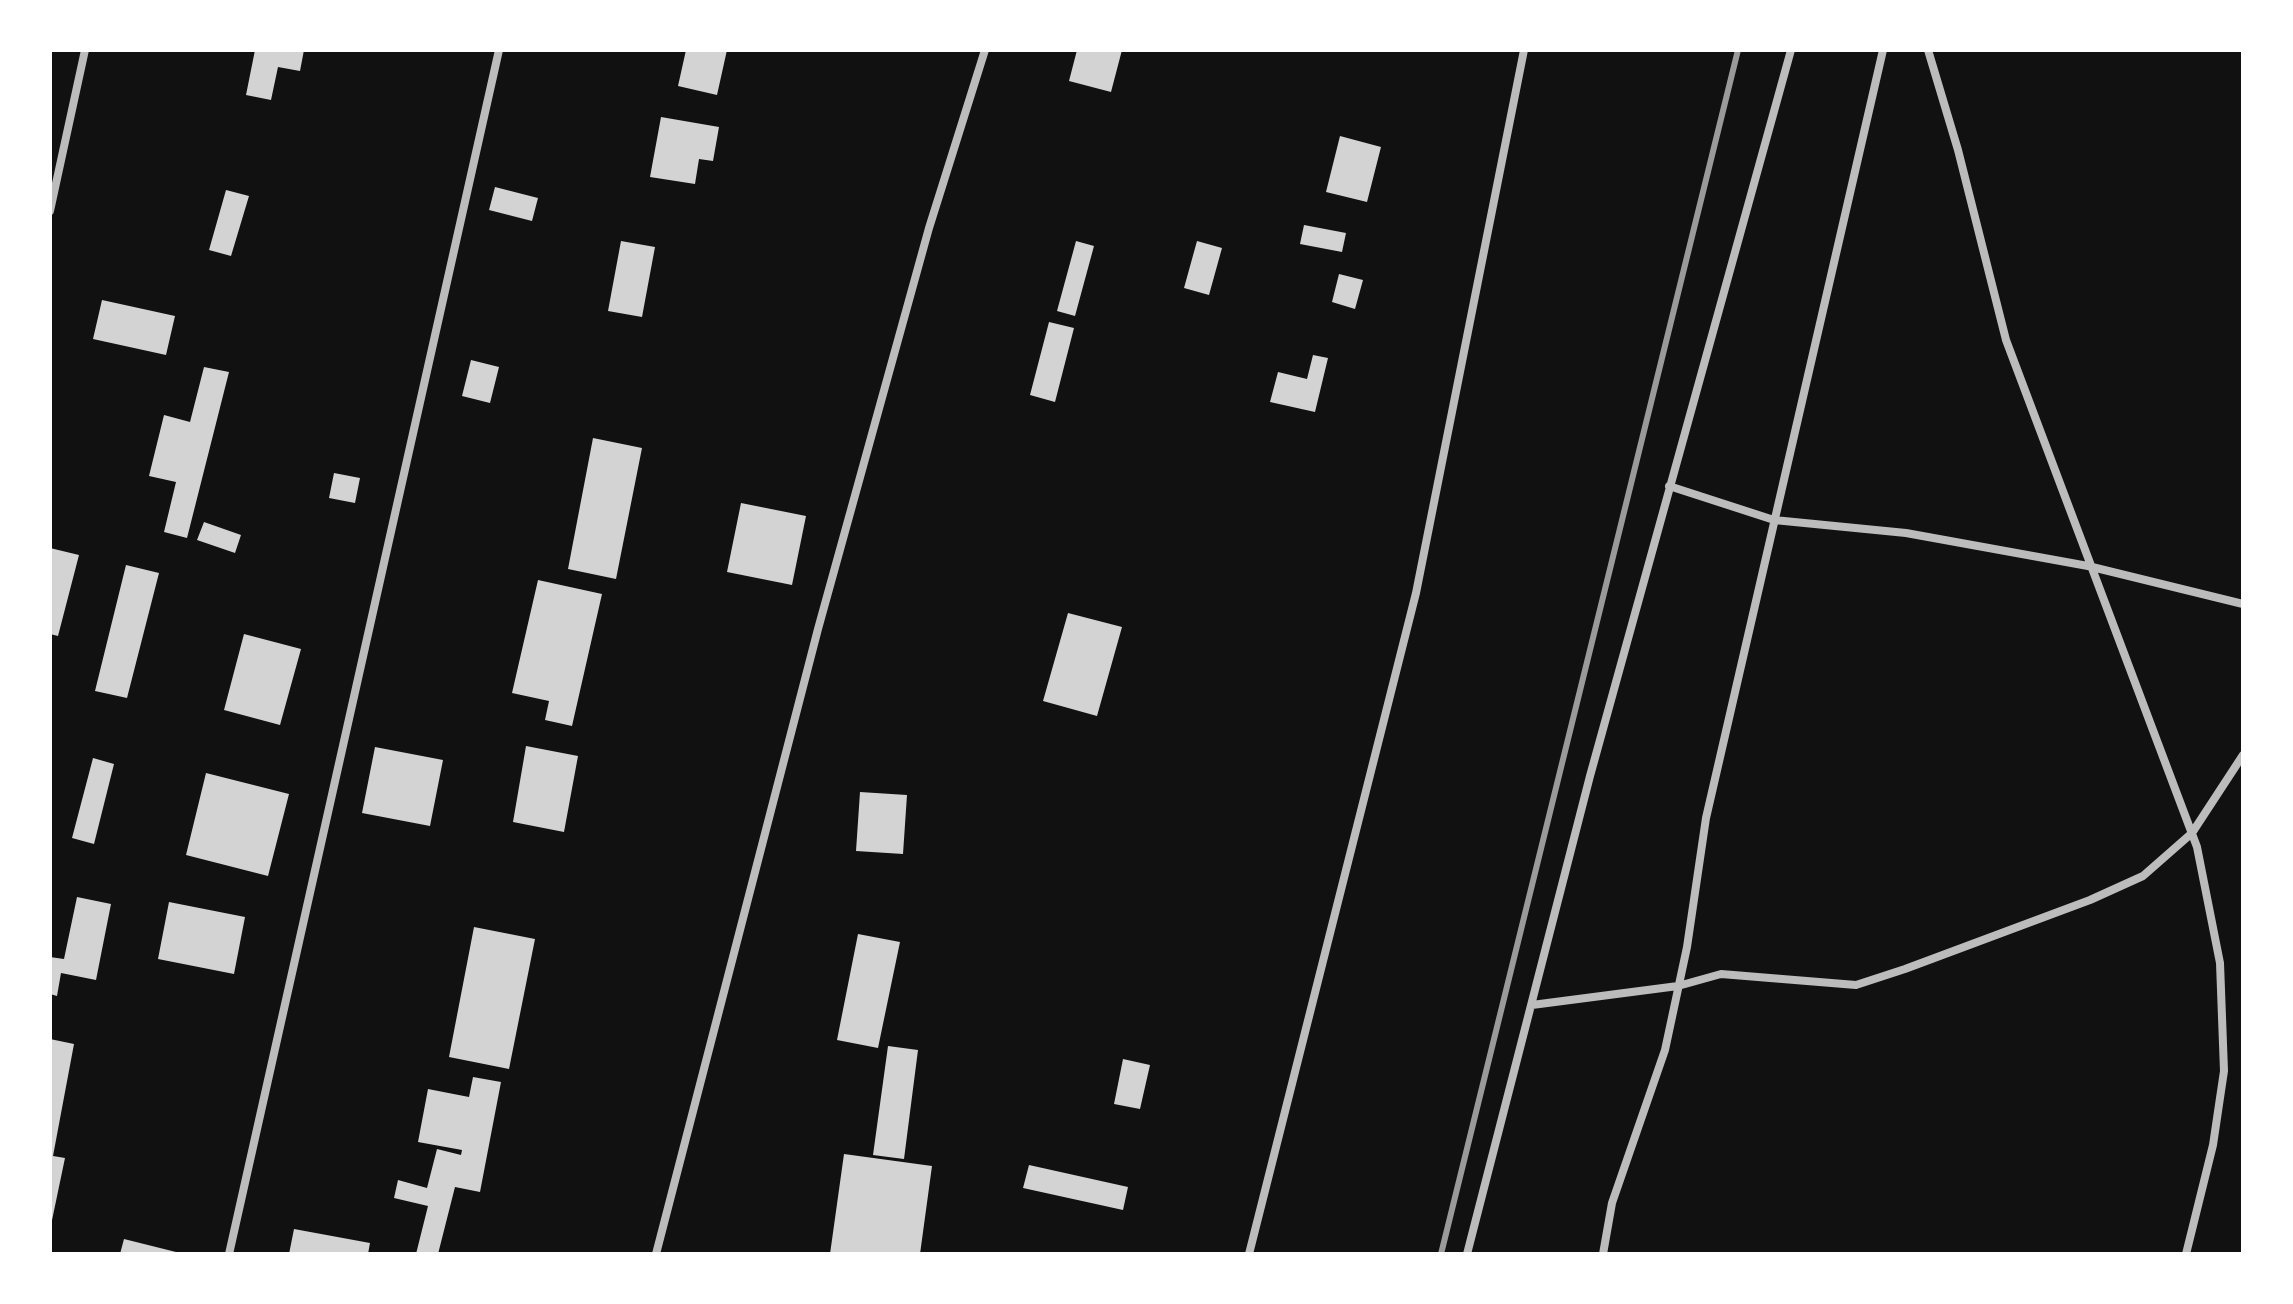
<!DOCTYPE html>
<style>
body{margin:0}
#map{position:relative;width:2293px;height:1304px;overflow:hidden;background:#111;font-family:Arial,sans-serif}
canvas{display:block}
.frame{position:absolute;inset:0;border:52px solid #fff;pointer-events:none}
</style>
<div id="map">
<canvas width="2293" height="1304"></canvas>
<div class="frame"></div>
</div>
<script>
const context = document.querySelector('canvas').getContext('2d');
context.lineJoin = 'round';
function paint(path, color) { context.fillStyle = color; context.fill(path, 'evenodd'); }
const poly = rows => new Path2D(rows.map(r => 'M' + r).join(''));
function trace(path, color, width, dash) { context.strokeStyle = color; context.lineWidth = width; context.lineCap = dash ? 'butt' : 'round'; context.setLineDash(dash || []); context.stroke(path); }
paint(poly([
 [255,50,304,50,300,71,278,67,271,100,246,95],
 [686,50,727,50,717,95,678,86],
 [1077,50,1122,50,1111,92,1069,81],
 [661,117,719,127,713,161,699,159,695,184,650,177],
 [1340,136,1381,147,1367,202,1326,192],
 [495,187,538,198,532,221,489,210],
 [226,190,249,196,231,256,209,250],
 [1304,225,1346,233,1342,252,1300,244],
 [621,241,655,247,642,317,608,311],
 [1076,241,1094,246,1075,316,1057,311],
 [1197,241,1222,248,1209,295,1184,288],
 [1339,274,1363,280,1355,309,1332,302],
 [102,300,175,316,166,355,93,339],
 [1049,322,1074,328,1055,402,1030,395],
 [1313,355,1328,358,1315,412,1270,402,1278,372,1307,379],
 [471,360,499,367,490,403,462,396],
 [204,367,229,372,187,538,164,532,176,482,149,476,164,415,190,422],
 [593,438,642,448,616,579,568,569],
 [334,473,360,478,355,503,329,498],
 [741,503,806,516,792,585,727,572],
 [204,522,241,535,235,553,197,540],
 [50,548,79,555,58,636,50,634],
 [126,565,159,573,127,698,95,691],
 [538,580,602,594,572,726,545,720,549,701,512,693],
 [1068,613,1122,627,1097,716,1043,701],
 [244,634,301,649,280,725,224,710],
 [526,746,578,756,564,832,513,822],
 [375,747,443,760,430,826,362,813],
 [93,758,114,764,94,844,72,838],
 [206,773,289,794,268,876,186,855],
 [860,792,907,795,903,854,856,851],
 [77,897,111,904,96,980,61,973,57,996,50,994,50,957,64,959],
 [169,902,245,917,234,974,158,959],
 [474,927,535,939,509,1069,449,1057],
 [858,934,900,942,878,1048,837,1040],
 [50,1039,74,1044,53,1156,65,1158,51,1225],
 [888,1046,918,1050,904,1159,873,1155],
 [1123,1059,1150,1065,1140,1109,1114,1104],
 [473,1077,501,1082,480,1192,455,1187,438,1254,416,1254,428,1206,394,1198,398,1180,427,1188,437,1149,461,1155,462,1150,418,1142,428,1089,469,1097],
 [844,1154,932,1166,920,1254,830,1254],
 [1029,1165,1128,1187,1123,1210,1023,1188],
 [294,1229,370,1243,368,1254,289,1254],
 [124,1239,180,1253,180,1254,120,1254]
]), '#d3d3d3');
trace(poly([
 [1928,50,1958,150,2006,340,2197,847,2220,963,2224,1071,2213,1145,2186,1254],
 [50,211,85,50],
 [1669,486,1774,520,1906,533,2088,566,2243,604],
 [1532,1005,1678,986,1721,974,1856,985,1905,969,2090,900,2143,876,2192,833,2243,755],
 [229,1254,499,50],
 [656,1254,818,629,929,228,985,50],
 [1249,1254,1416,593,1524,50],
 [1467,1254,1590,776,1791,50],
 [1603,1254,1612,1203,1665,1050,1687,947,1706,818,1883,50]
]), '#bcbcbc', 8);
trace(poly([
 [1441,1254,1738,50]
]), '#9a9a9a', 6);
</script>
